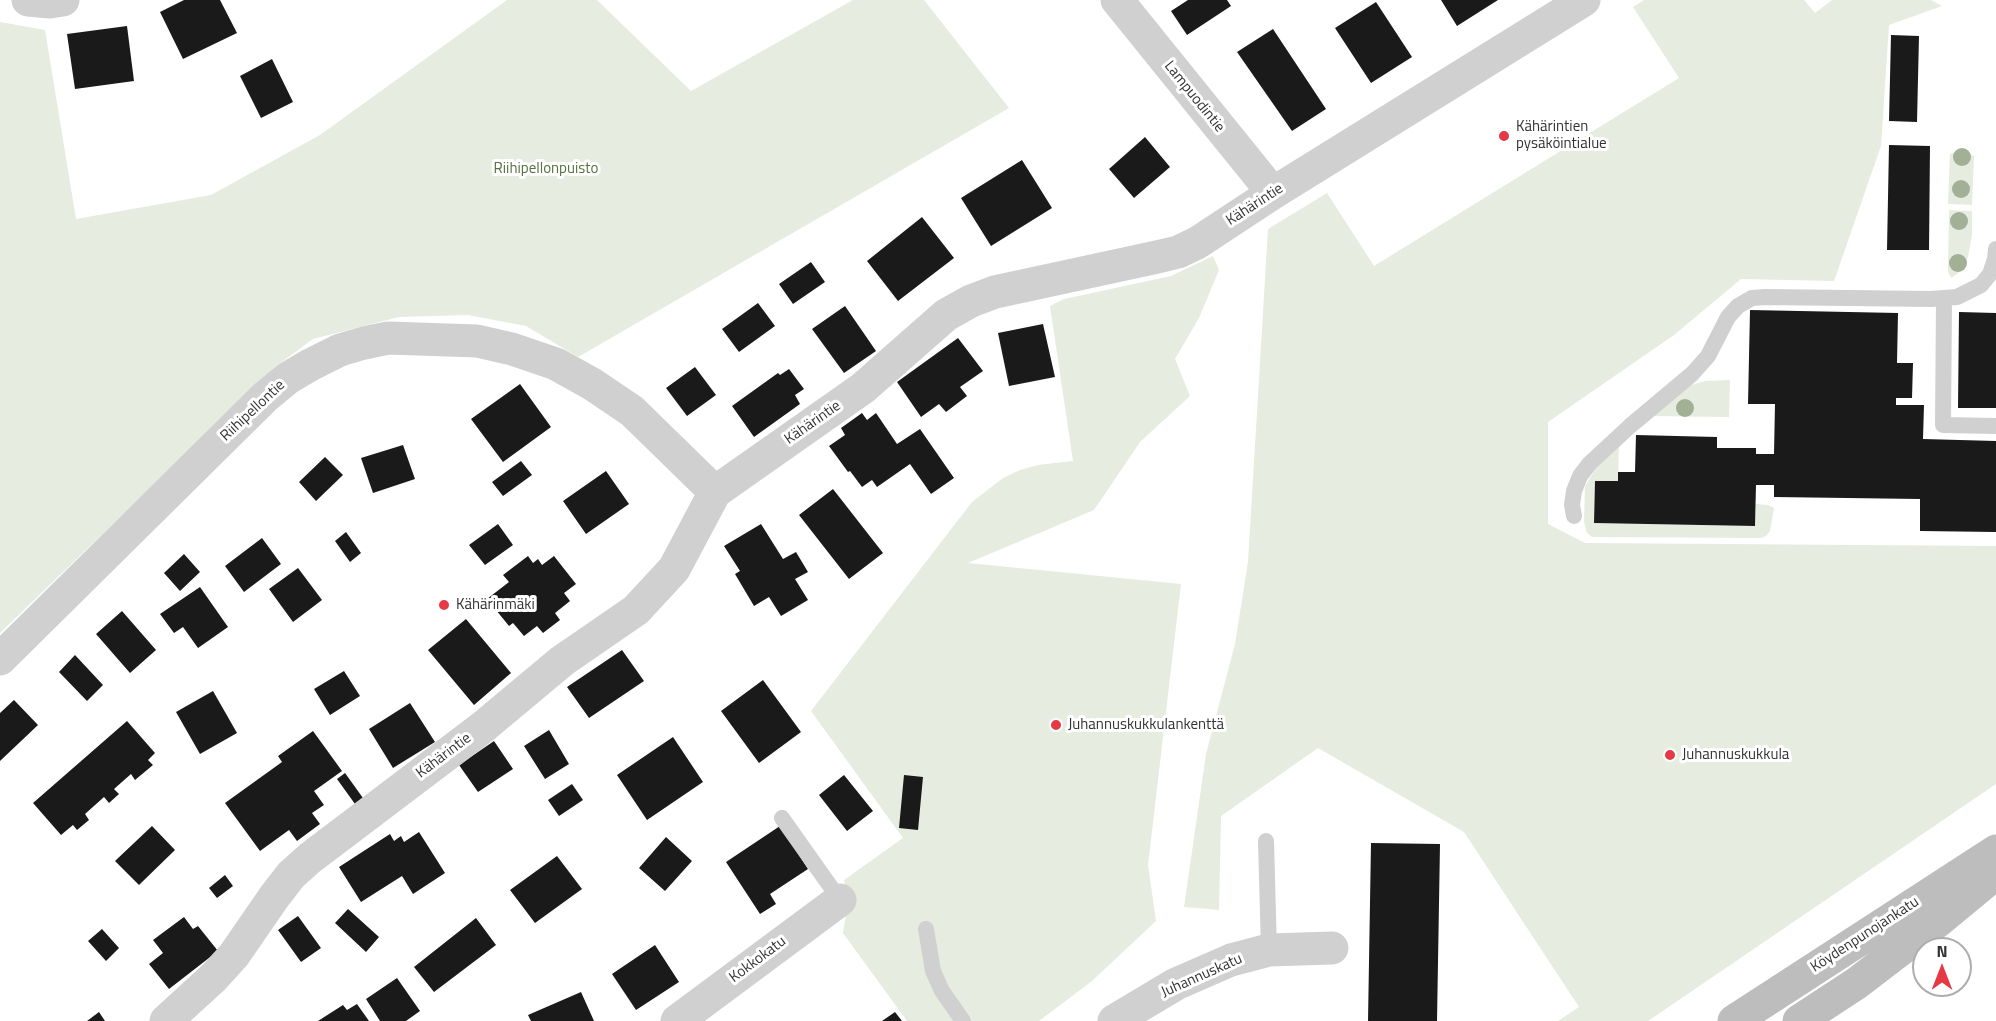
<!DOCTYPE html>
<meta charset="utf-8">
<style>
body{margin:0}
#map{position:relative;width:1996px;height:1021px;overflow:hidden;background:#fff;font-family:"Titillium Web",sans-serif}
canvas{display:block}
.north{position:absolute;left:1912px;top:937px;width:60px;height:60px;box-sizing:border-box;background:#fff;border:2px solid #adadad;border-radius:50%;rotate:0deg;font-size:16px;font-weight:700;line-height:24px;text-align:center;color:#333}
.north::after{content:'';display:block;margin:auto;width:21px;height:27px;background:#e63946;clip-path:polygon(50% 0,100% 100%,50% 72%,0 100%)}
</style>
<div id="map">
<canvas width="1996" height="1021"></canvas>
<div class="north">N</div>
</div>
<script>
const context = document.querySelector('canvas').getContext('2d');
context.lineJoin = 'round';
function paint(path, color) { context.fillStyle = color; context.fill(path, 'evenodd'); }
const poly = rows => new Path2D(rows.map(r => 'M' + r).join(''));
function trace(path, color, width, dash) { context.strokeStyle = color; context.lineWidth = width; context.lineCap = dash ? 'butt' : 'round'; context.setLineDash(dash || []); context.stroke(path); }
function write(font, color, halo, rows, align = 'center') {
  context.font = font + ' "Titillium Web",sans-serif'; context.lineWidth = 6; context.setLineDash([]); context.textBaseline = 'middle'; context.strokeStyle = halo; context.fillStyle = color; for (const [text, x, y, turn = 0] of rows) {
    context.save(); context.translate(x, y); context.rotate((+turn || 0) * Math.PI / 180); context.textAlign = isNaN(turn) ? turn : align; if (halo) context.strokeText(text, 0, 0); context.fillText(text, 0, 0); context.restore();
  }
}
paint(poly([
 [507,0,597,0,691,91,853,0,924,0,1009,108,578,357,526,326,468,315,399,317,313,339,275,367,0,633,0,22,45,30,76,219,211,195,320,135],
 [1644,0,1804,0,1815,13,1832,0,1931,0,1942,6,1889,25,1881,146,1834,281,1741,279,1674,335,1548,422,1548,524,1585,543,1996,546,1996,784,1648,1021,1558,1021,1579,1007,1464,832,1318,748,1221,816,1219,910,1184,907,1206,754,1235,644,1248,562,1268,229,1327,193,1374,266,1679,78,1633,7],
 [1955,152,1962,152,1974,156,1972,205,1948,204,1950,154],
 [1949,210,1972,211,1972,235,1968,257,1961,271,1951,278,1948,272],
 [1213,256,1219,270,1199,318,1175,359,1190,396,1140,442,1094,510,968,563,1181,584,1148,865,1156,921,1092,981,1039,1021,907,1021,843,933,848,902,844,880,903,838,811,711,972,502,1003,478,1020,470,1038,465,1073,461,1050,306,1064,299,1171,276],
 [1730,380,1729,417,1651,416,1691,385,1705,381],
 [1619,444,1618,481,1595,481,1594,523,1755,526,1756,504,1768,505,1774,508,1770,531,1766,536,1760,538,1592,537,1587,533,1584,522,1585,486,1597,467]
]), '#e6ecdf');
paint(poly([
 [184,0,220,0,237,33,183,59,160,12],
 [1188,0,1227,0,1231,6,1187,35,1171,11],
 [1441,0,1498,0,1457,26],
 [1376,2,1412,57,1371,83,1335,28],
 [127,26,134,81,75,89,67,34],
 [1273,29,1326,109,1292,131,1237,52],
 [1891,35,1919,36,1917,122,1889,121],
 [272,59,293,102,261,118,240,76],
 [1145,137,1170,167,1134,198,1109,169],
 [1889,145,1930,146,1929,250,1887,250],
 [1022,160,1052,208,991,246,961,198],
 [922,217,954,258,898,301,867,261],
 [811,262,825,282,793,304,779,284],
 [758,303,775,326,739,352,722,329],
 [845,306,876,351,844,373,812,329],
 [1750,310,1898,313,1897,363,1913,363,1912,398,1896,398,1896,405,1924,405,1923,439,1996,441,1996,532,1920,531,1920,499,1774,497,1774,485,1756,485,1755,526,1594,523,1595,481,1618,481,1618,472,1635,472,1636,435,1717,437,1717,448,1756,448,1756,454,1774,454,1775,404,1748,404],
 [1959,312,1996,313,1996,408,1958,408],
 [1043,324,1055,377,1009,386,998,333],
 [958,338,983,371,960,387,967,396,946,412,939,404,921,417,897,382],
 [695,367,716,395,687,416,666,388],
 [789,369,804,389,795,395,800,404,754,437,732,406,778,373,780,375],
 [520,384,551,427,503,462,471,419],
 [862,413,867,420,876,413,897,444,920,429,954,478,931,494,910,464,877,487,872,480,862,487,850,471,848,472,829,446,845,435,841,428],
 [403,445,415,479,373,493,361,458],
 [325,457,343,475,316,501,299,482],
 [521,461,532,475,503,496,492,482],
 [606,471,629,504,586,534,563,501],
 [833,489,883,553,849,579,799,515],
 [498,524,513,545,485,565,469,545],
 [761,524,783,559,796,552,808,572,795,579,808,600,781,616,769,597,754,606,735,574,740,571,724,546],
 [346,532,361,553,350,562,335,541],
 [262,538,281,564,244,592,225,566],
 [184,554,200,572,180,591,164,573],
 [528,556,533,563,538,559,542,565,554,556,576,584,564,593,570,601,555,613,560,620,543,633,537,626,524,636,513,623,509,626,487,599,509,582,503,575],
 [298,568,322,600,293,622,269,589],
 [200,587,228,627,198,648,183,627,174,633,160,614],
 [122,611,156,650,130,673,96,634],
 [466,619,511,673,474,705,428,650],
 [622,650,644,681,589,718,567,687],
 [75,655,103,685,87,701,59,672],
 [344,671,360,696,330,715,314,689],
 [763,680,801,732,759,763,721,711],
 [213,691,237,733,200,754,176,712],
 [14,700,38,725,0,761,0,713],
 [410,703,435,742,393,768,369,729],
 [127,721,155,753,148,760,153,765,135,780,131,774,114,789,119,794,109,803,104,797,85,814,89,820,77,830,73,825,61,835,33,803],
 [549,730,569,764,545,779,524,746],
 [313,731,342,771,314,791,324,805,312,813,320,824,297,841,289,830,260,851,225,803,282,762,278,756],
 [673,737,703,782,647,820,617,775],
 [494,741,513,769,478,792,459,765],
 [345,773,363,798,355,804,337,779],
 [844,775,873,811,847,831,819,795],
 [904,775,923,777,918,830,899,828],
 [572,784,583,800,559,816,548,800],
 [152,826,175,850,139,885,115,861],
 [780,826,808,869,770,894,776,904,760,914,726,862],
 [419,832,445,873,413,894,402,876,361,902,339,867,390,834,394,841,401,836,404,842],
 [666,837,692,861,665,891,639,868],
 [1371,843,1440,844,1437,1021,1368,1021],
 [557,856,582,889,535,923,510,890],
 [225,875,233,886,217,898,209,888],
 [348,909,379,937,366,952,335,923],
 [298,916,321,948,301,962,278,930],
 [184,917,193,929,198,926,218,951,169,989,149,964,163,953,153,940],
 [476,918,496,945,434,992,414,967],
 [102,929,119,948,106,961,88,941],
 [655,945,679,982,636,1010,612,974],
 [397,978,420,1011,406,1021,380,1021,366,999],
 [581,992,594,1021,531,1021,528,1015],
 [357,1004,369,1021,318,1021,343,1005,347,1010],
 [99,1012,105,1021,87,1021],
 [895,1012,902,1021,882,1021]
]), '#1a1a1a');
trace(poly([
 [1944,299,1943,425,1996,426],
 [1574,516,1572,505,1574,491,1580,476,1590,463,1630,426,1692,374,1708,356,1728,317,1738,306,1752,298,1765,297,1931,299,1957,297,1981,285,1990,274,1995,259,1996,249],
 [782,818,840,900],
 [1266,841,1269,950],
 [926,929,933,971,942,991,963,1021]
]), '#d0d0d0', 16);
trace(poly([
 [28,0,50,2,63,0],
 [1117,0,1273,193],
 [0,659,265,397,288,378,310,365,340,350,364,343,388,338,477,341,512,349,556,364,592,384,632,411,715,492],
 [166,1021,214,977,234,955,274,897,291,875,310,858,483,727,562,661,636,610,674,569,715,492,863,388,946,315,971,301,995,292,1157,257,1178,252,1197,243,1273,193,1584,0],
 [677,1021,840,900],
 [1114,1021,1176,984,1231,960,1269,950,1332,948]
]), '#d0d0d0', 33);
trace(poly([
 [1734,1021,1996,851],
 [1799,1021,1857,983,1938,921,1996,873]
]), '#bdbdbd', 33);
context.fillStyle = '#a2b095';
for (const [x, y] of [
 [1962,157],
 [1961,189],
 [1959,221],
 [1958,263],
 [1685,408]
]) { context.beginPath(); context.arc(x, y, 9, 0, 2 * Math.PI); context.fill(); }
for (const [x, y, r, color] of [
 [1504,136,6,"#e63946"],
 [444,605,6,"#e63946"],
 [1056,725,6,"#e63946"],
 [1670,755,6,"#e63946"]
]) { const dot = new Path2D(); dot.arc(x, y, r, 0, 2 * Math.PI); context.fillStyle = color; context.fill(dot); trace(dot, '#fff', 2); }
write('15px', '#333', '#fff', [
 ["Lampuodintie",1194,97,51],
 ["Kähärintie",1255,205,-33],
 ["Riihipellontie",253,411,-43],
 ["Kähärintie",813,423,-35],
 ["Kähärintie",444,756,-37],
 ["Köydenpunojankatu",1865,935,-33],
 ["Kokkokatu",758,960,-37],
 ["Juhannuskatu",1202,976,-24]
]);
write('15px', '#333', '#fff', [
 ["Kähärintien",1516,127],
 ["pysäköintialue",1516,144],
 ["Kähärinmäki",456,605],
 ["Juhannuskukkulankenttä",1068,725],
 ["Juhannuskukkula",1682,755]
], 'left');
write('15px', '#56703f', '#fff', [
 ["Riihipellonpuisto",546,169]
]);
</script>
